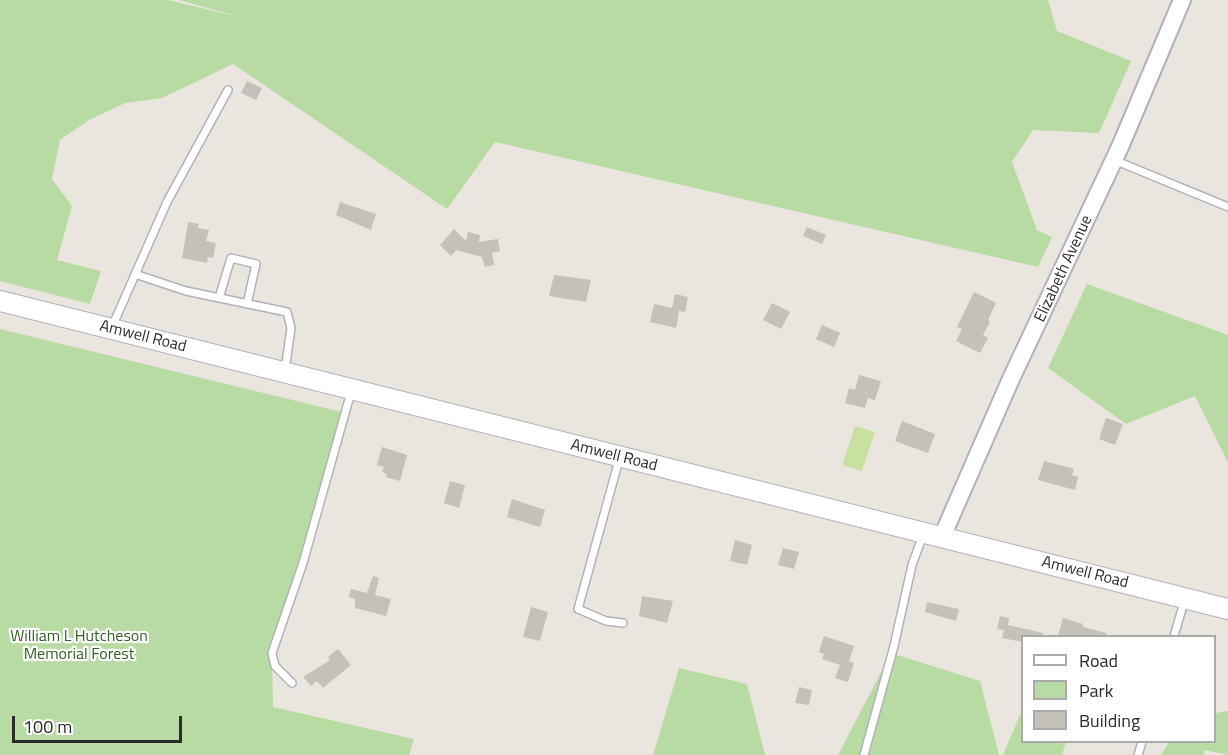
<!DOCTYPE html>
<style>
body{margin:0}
#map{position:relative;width:1228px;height:755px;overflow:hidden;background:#ebe5df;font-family:"Titillium Web",sans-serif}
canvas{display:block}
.legend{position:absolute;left:1021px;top:635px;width:195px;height:108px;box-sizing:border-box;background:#fff;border:2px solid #aaa;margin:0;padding:8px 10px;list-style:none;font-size:18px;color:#2b2b2b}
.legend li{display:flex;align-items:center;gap:12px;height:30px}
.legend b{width:30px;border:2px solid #aaa}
.scale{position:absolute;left:12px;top:716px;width:170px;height:27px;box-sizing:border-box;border:3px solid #2b2b2b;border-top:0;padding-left:8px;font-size:18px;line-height:21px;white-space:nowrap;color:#2b2b2b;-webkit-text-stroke:4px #fff;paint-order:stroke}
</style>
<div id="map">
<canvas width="1228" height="755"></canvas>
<ul class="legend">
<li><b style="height:8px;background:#fff"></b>Road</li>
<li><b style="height:16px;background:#b8dba3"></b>Park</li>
<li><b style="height:16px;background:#c4c0ba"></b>Building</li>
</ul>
<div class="scale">100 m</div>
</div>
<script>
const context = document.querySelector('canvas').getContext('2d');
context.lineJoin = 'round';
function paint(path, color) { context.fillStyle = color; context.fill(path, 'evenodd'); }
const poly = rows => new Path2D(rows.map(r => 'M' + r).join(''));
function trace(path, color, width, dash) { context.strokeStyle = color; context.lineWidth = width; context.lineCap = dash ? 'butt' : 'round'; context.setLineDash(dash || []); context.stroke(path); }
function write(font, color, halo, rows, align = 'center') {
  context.font = font + ' "Titillium Web",sans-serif'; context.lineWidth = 4.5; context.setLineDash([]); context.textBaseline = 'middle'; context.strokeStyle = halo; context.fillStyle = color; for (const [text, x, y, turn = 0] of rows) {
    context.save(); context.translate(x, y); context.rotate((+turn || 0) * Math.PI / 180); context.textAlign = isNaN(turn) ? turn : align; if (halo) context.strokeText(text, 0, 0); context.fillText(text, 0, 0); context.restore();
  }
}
paint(poly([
 [0,0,168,0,244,18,179,0,1048,0,1057,31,1131,61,1099,133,1033,130,1012,162,1037,230,1052,237,1038,267,495,142,447,209,233,64,162,98,125,103,89,120,60,140,52,179,72,206,57,260,101,271,90,304,0,281],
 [1087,284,1228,335,1228,463,1195,396,1126,424,1048,368],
 [0,329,350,414,283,611,272,653,273,707,414,739,409,755,0,755],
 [891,653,980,681,999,755,838,755],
 [679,668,747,684,765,755,653,755],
 [1022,710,1022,742,1066,742,1062,755,1003,755],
 [1228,711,1228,755,1205,750,1203,755,1161,755,1169,742,1214,742,1215,713]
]), '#b8dba3');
paint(poly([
 [855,426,875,432,862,471,842,465]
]), '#c8e1a0');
paint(poly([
 [247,81,262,88,256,100,241,93],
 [340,202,376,214,371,230,336,215],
 [188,222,199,224,198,228,209,230,206,241,216,243,213,258,208,257,207,263,182,258],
 [807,227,826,235,822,244,803,236],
 [454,229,466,241,468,232,480,235,479,242,498,239,500,251,492,253,494,265,485,267,482,257,456,250,451,256,440,245],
 [554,275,591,280,586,302,549,296],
 [974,292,996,303,988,320,990,322,983,335,988,338,980,353,956,341,962,329,957,327],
 [675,294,688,297,685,312,679,311,676,328,650,322,654,304,672,308],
 [772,303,790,312,781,329,763,320],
 [822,325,840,333,834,347,816,339],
 [859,375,881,381,875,400,868,398,865,408,845,403,849,388,855,390],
 [1106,418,1123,424,1115,445,1099,439],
 [902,421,935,434,928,453,895,441],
 [382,447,407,455,400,481,386,477,387,474,382,472,384,467,377,465],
 [1044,461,1074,469,1072,475,1078,477,1075,490,1038,480],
 [450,481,465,485,459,508,444,503],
 [512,499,545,510,540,527,507,517],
 [735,540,752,545,747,565,730,561],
 [783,548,799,552,794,569,778,565],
 [373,576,379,578,375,595,391,599,386,616,355,608,355,599,349,597,351,589,367,593],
 [642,596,673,601,667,623,639,616],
 [927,602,959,609,956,621,925,612],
 [531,607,548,612,540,641,523,637],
 [1000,616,1009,618,1008,625,1043,633,1043,636,1023,636,1023,642,1002,638,1004,630,997,629],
 [1063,618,1083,624,1083,627,1106,633,1106,636,1058,636],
 [824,636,854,646,849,661,854,663,848,682,835,678,840,665,822,659,824,654,819,652],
 [338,649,351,665,323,688,317,681,311,686,303,677,330,660,328,657],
 [799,687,812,690,809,705,795,703]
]), '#c4c0ba');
const service = poly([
 [1114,160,1228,207],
 [135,274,186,291,287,312,291,328,285,370],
 [219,298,231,258,256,264,247,304],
 [112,327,167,202,228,90],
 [619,460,578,609,606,621,623,623],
 [1174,636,1185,599],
 [292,683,275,666,272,653,303,563,351,392],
 [864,755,894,646,912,565,923,535],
 [1138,755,1142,742]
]);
const tertiary = poly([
 [942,537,1010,381,1120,147,1182,0]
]);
const secondary = poly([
 [0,301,1228,609]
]);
trace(service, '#b0b2ba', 10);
trace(tertiary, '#b0b2ba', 20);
trace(secondary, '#b0b2ba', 22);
trace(service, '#fff', 7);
trace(tertiary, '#fff', 16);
trace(secondary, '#fff', 20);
write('16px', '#2b2b2b', '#fff', [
 ["Elizabeth Avenue",1064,269,-65],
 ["Amwell Road",143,337,14],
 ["Amwell Road",614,456,14],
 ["Amwell Road",1085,573,14]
]);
write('16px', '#336024', '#fff', [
 ["William L Hutcheson",79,637],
 ["Memorial Forest",79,655]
]);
</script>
